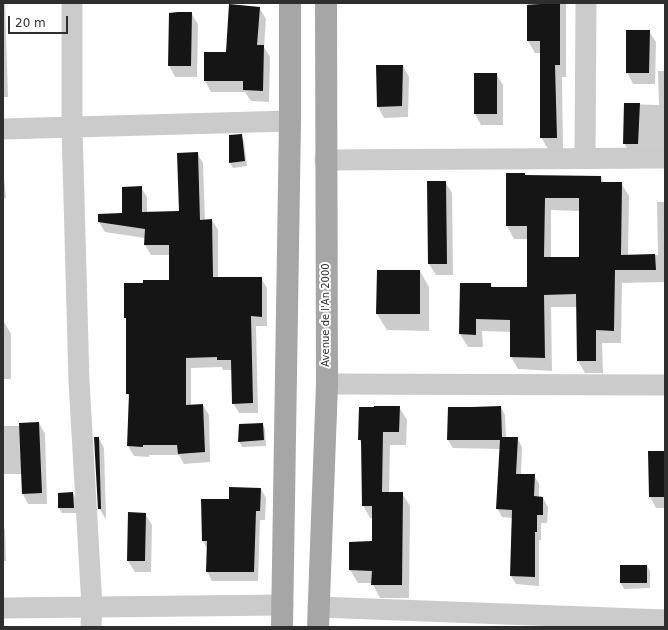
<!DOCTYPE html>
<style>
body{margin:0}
#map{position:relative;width:668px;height:630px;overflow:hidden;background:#fff;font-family:"DejaVu Sans",sans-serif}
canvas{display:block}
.frame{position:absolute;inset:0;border:4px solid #2e2e2e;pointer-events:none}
.scale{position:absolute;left:8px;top:16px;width:60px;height:18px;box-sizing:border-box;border:2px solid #2e2e2e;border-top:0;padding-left:5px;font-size:12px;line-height:14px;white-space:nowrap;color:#2e2e2e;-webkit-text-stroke:3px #fff;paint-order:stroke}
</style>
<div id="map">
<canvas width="668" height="630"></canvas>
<div class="frame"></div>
<div class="scale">20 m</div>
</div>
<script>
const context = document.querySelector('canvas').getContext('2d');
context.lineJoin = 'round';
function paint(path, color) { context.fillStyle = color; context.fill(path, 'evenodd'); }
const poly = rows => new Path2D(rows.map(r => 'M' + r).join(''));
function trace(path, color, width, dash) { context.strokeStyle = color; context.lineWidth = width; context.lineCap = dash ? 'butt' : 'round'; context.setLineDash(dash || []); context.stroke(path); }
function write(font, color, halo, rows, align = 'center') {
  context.font = font + ' "DejaVu Sans",sans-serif'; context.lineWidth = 4; context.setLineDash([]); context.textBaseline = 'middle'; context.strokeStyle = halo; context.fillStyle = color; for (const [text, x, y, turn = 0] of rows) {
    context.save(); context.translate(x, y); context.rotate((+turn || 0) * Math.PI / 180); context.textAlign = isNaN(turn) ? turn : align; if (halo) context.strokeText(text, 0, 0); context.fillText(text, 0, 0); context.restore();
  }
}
paint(poly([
 [3,3,5,3,8,97,3,97],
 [528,3,566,3,566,77,562,77,563,149,548,149,541,137,541,53,535,53,528,41],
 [259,7,266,19,264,47,270,57,269,102,251,101,245,92,211,92,205,81],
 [191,13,198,24,197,77,175,77,169,65],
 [649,31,656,42,655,84,633,84,627,72],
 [403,66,409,77,408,117,384,118,378,107],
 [658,71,665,71,665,148,644,148,644,153,630,153,624,143,625,104,659,105],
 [496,74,503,85,503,125,481,125,475,114],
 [241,135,244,141,247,166,233,168,230,163],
 [197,153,203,163,205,221,212,220,218,230,218,278,261,278,267,288,267,326,256,326,258,413,239,413,233,403,232,370,223,370,222,367,191,368,191,406,203,405,209,415,210,462,184,464,179,455,149,455,149,457,134,456,128,446,129,397,127,393,127,320,125,318,170,281,170,255,151,255,145,245,145,238,105,232,99,222,123,214,141,187,147,197,147,213,180,212],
 [3,166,6,198,3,198],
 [507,174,524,174,526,176,601,177,604,183,621,183,629,196,628,256,658,255,657,202,665,202,665,282,622,283,621,343,602,343,603,373,585,373,578,361,577,307,551,307,552,371,518,369,511,357,511,332,482,331,483,347,468,347,460,334,461,284,491,284,492,288,528,288,528,239,514,239,507,226],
 [551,210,580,211,580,258,551,258],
 [428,182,445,182,452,193,453,275,436,275,429,264],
 [420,271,429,287,429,331,387,330,377,314],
 [3,322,4,322,11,334,11,379,3,379],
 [399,407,407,420,406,445,390,445,389,493,402,493,410,506,409,598,380,598,372,583,358,583,350,570,373,542,373,518,370,518,363,505,362,444,359,439],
 [501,407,505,415,506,438,517,438,522,447,521,475,534,475,539,484,539,498,543,498,548,507,547,523,541,523,541,540,539,540,539,586,516,584,511,576,512,518,502,517,497,508,500,449,453,448,448,440],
 [39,423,45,434,47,504,28,504,23,494,22,474,3,474,3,426,20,426],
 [262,424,265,429,266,446,242,447,239,441],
 [99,438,104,448,106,518,105,518,99,508],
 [649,452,665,452,665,508,656,508,650,497],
 [261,489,266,498,265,520,260,520,258,581,212,581,207,571,208,550,203,541,230,500],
 [73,493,76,499,77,513,62,513,59,508],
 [145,514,152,525,151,572,135,572,128,561],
 [3,526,5,530,6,561,3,561],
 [621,566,647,566,650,571,650,588,624,589,621,583]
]), '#0003');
paint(poly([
 [540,3,560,3,560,65,555,65,557,138,540,138,540,41,527,41,527,5,540,4],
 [229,4,260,7,257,45,264,45,263,91,243,90,243,81,204,81,204,52,226,52],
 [178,12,192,12,191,66,168,66,169,13],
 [626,30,650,30,649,73,626,73],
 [376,65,403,65,402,106,377,107],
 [474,73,497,73,497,114,474,114],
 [624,103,640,103,638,144,623,144],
 [242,134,245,161,229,163,229,135],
 [198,152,200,220,212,219,213,277,262,277,262,317,251,316,253,403,232,404,231,360,217,360,217,357,186,358,186,405,203,404,205,452,178,454,177,445,143,445,143,447,127,446,129,394,126,394,126,318,124,318,124,283,143,283,143,280,169,280,169,245,144,245,145,229,98,222,98,214,122,213,122,187,142,186,142,212,179,211,177,153],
 [506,173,525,173,525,175,601,176,601,182,622,182,621,255,655,254,656,270,615,270,614,331,596,330,596,361,577,361,576,294,544,295,545,358,510,357,510,320,476,319,476,335,459,334,460,283,491,283,491,287,527,287,527,226,506,226],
 [545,198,579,198,579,257,544,257],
 [427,181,446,181,447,264,428,264],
 [377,270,420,270,420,314,376,314],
 [374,406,400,406,399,432,383,432,382,492,403,492,402,585,371,585,372,571,349,570,349,542,372,541,372,506,362,506,361,440,358,440,359,407,374,407],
 [501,406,502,437,518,437,516,474,535,474,534,496,543,497,543,515,537,515,537,532,535,532,535,577,510,576,512,510,496,509,500,440,447,440,448,407,472,407],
 [39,422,42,493,22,494,19,423],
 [263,423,264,440,238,442,239,424],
 [94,437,99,437,101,509,98,509],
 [648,451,665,451,665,497,649,497],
 [229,487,261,488,260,511,256,511,254,572,206,572,207,541,202,541,201,499,229,499],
 [73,492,74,508,58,508,58,493],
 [128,512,146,513,145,561,127,561],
 [620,565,647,565,647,583,620,583]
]), '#151515');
trace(poly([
 [72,3,72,127,79,381,92,607,91,627],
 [3,129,290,121],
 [585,158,586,3],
 [325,160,665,158],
 [327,384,665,385],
 [318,607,665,620],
 [3,608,283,605]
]), '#cbcbcb', 21);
trace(poly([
 [282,627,290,121,290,3],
 [318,627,327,384,326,3]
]), '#a6a6a6', 22);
write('10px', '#2e2e2e', '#fff', [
 ["Avenue de l'An 2000",326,315,-90]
]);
</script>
